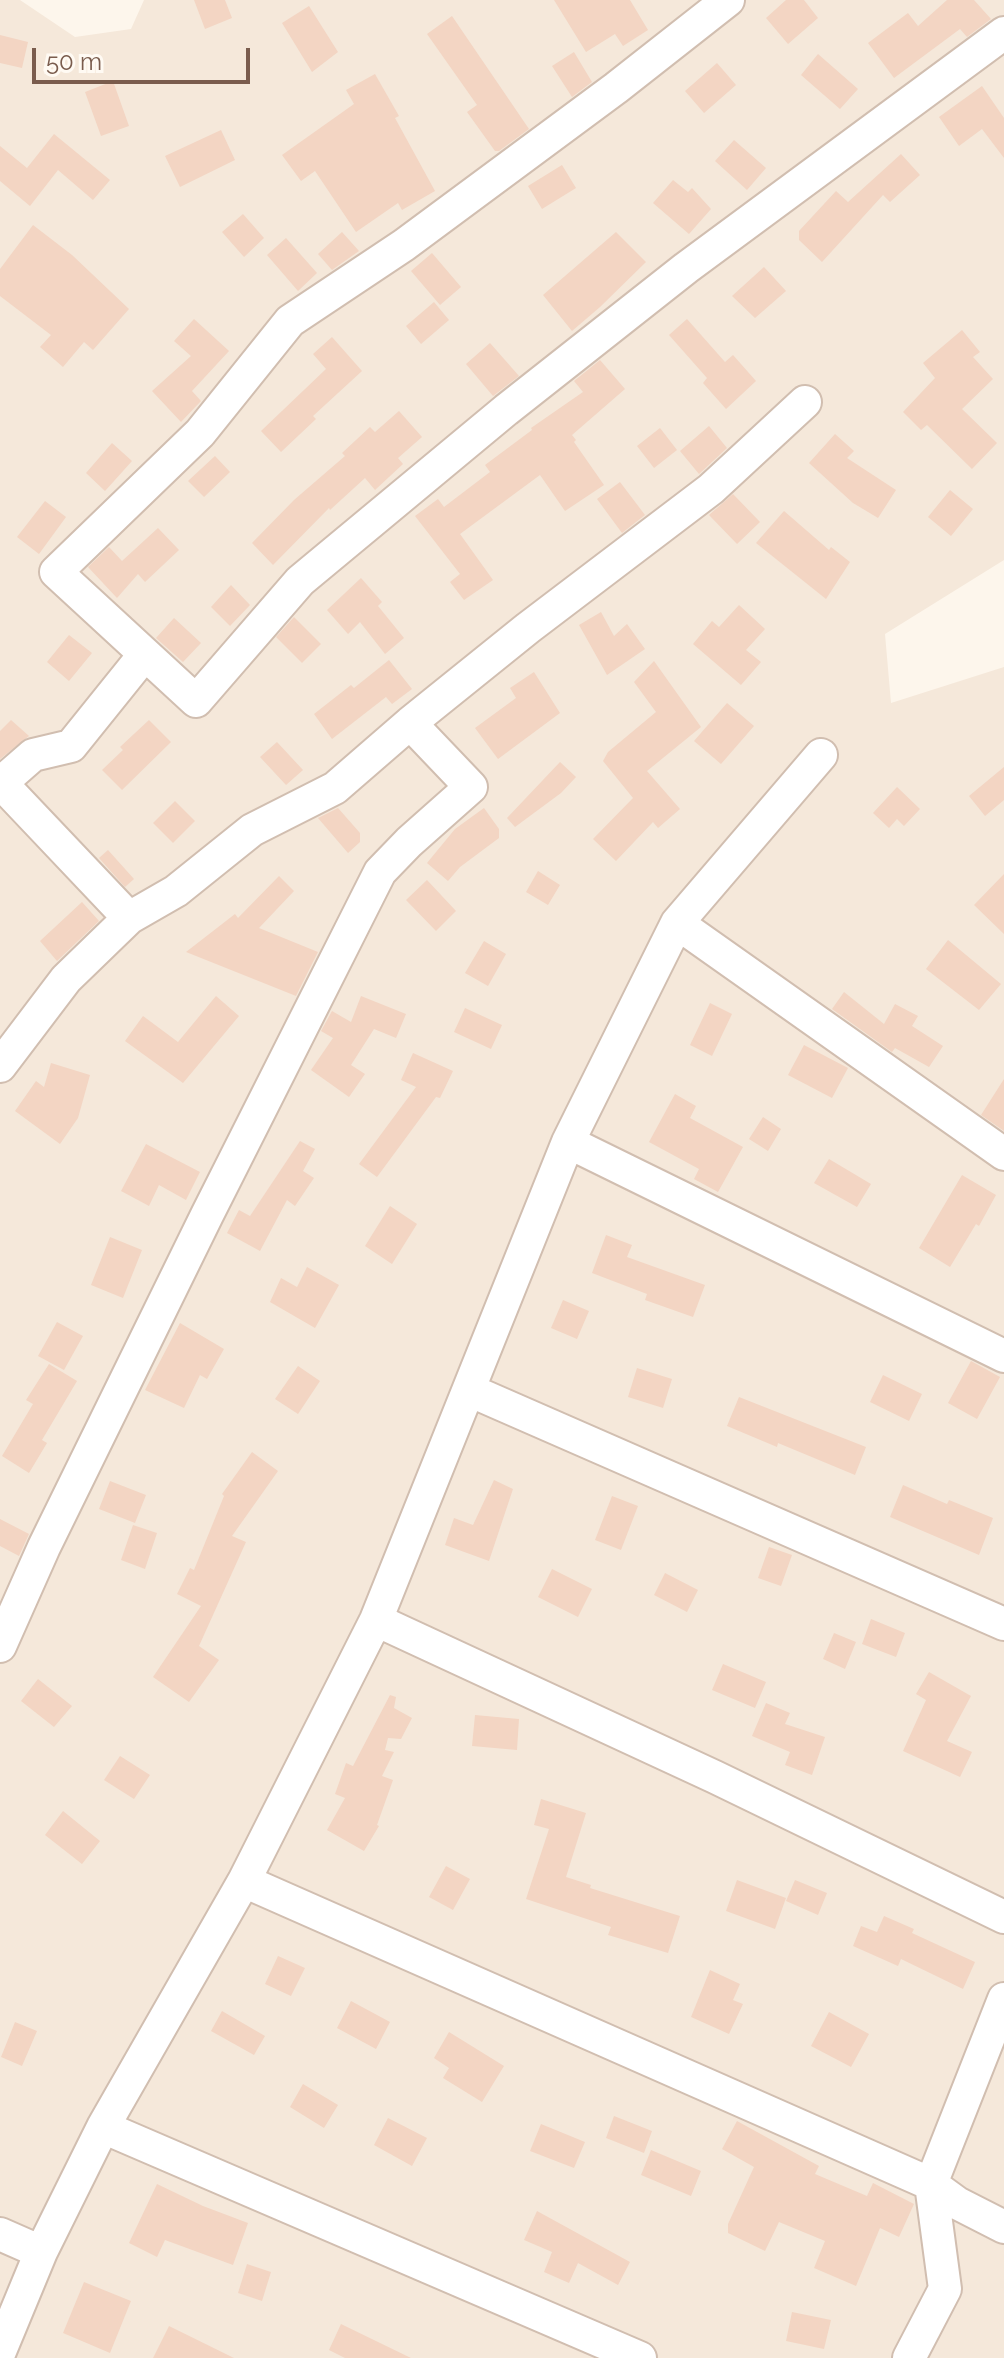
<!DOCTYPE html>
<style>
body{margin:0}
#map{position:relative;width:1004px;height:2358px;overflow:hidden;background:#fdf6ec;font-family:Raleway,sans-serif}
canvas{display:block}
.scale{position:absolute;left:32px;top:48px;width:218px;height:36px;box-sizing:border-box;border:4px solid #7a5c4d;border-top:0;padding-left:10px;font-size:24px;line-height:28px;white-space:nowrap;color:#7a5c4d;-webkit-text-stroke:6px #fffaf3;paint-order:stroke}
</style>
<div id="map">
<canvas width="1004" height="2358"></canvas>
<div class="scale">50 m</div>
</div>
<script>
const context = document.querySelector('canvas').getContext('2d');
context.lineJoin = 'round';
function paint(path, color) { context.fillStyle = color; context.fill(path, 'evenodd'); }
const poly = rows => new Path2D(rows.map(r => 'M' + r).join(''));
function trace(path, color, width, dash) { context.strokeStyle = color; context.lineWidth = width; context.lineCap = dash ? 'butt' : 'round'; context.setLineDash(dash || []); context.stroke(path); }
paint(poly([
 [0,0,20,0,75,37,131,29,144,0,1004,0,1004,560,885,634,891,703,1004,667,1004,2358,0,2358]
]), '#f5e8da');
paint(poly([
 [194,0,225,0,232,18,205,29],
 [554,0,630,0,648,30,623,46,615,34,586,52],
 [786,0,804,0,818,18,788,44,766,18],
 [947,0,974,0,991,19,967,37,960,29,894,78,868,43,908,13,918,26],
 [309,6,338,52,312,72,282,23],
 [452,16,529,129,499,151,495,151,467,112,477,105,427,34],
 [0,35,28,42,22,68,0,63],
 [574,52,592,82,572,97,552,66],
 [818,54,858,89,840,109,801,75],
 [717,63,736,85,704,113,685,91],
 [375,74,399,116,395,118,435,191,402,210,398,203,356,232,315,171,301,181,282,155,354,104,346,90],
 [113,81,129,126,101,136,85,92],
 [982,86,1004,118,1004,158,982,129,959,146,939,117],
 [221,130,235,160,180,187,165,156],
 [54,134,110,180,93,200,58,170,30,206,0,181,0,146,27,168],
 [734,140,766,168,747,190,715,161],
 [901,154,920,175,890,202,883,195,822,262,799,240,799,231,836,191,848,202],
 [562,165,576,188,542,209,528,186],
 [673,180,688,192,692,188,711,209,689,234,653,203],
 [243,214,264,238,244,257,222,232],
 [33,225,72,255,129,309,93,350,84,342,63,367,40,347,51,335,0,296,0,269],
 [342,232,359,251,332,270,318,254],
 [616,232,646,262,600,307,572,331,543,295],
 [286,238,317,273,298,291,267,255],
 [432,253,461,287,440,305,411,271],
 [764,267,786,291,755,318,732,296],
 [434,302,449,320,421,344,406,326],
 [194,319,229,351,192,391,201,401,181,422,152,391,191,356,174,341],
 [687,319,725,362,733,355,756,381,726,409,703,383,707,378,669,335],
 [962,330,980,352,973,357,993,379,962,409,997,443,972,469,927,425,921,430,903,412,935,378,923,363],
 [332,337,362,371,313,416,316,419,281,452,261,431,326,369,313,354],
 [490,343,519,376,493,396,466,364],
 [600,360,625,389,572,435,576,440,574,442,604,485,565,511,540,475,460,534,493,580,464,600,450,582,460,574,415,516,438,499,444,507,490,472,485,465,532,430,531,428,583,392,574,381],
 [399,411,422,437,398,458,403,464,375,490,365,478,330,510,329,508,273,565,252,543,294,500,345,456,342,453,370,427,375,432],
 [709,426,727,448,699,474,680,451],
 [660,428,677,450,654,468,637,446],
 [835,434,854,451,847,458,896,490,878,518,853,503,809,463],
 [112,443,132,461,105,491,86,473],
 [215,456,230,472,204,497,188,481],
 [620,482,645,515,622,533,597,499],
 [950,490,973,509,951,536,928,517],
 [733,494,760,522,737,544,709,515],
 [45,501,66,517,39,554,17,537],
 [784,511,829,550,831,547,850,562,826,599,756,543],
 [158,528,179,550,145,582,138,574,117,598,88,567,109,547,122,561],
 [361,578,382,602,378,606,404,638,385,654,360,622,348,634,327,610],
 [231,585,250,605,230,626,211,607],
 [739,605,765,629,746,650,761,662,741,685,693,644,712,621,719,627],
 [601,612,614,636,627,624,645,649,607,675,579,625],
 [294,617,321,644,302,663,276,637],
 [174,618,201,643,183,662,156,638],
 [69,635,92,653,69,681,47,662],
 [389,660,412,689,392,704,386,697,332,739,314,714,351,685,354,688],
 [654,661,701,727,647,771,680,809,658,828,653,822,616,861,593,839,633,798,603,761,608,752,656,712,634,682],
 [534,672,560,713,498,759,475,728,516,698,510,688],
 [727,703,754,726,721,764,694,741],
 [11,720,29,736,0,759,0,731],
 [149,720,171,742,122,790,102,770,123,750,120,747],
 [277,742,303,770,286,785,260,757],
 [560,762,576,777,561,793,515,827,507,818],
 [1004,767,1004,800,985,816,969,796],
 [897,787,920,809,904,826,897,819,889,828,873,813],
 [175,801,195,821,173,843,153,823],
 [338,808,360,833,360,842,348,853,318,818],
 [484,808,499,829,499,838,460,867,448,881,427,863,455,829],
 [108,850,134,879,125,887,99,858],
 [538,871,560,885,548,905,526,892],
 [1004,874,1004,934,974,905],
 [279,876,294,891,259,928,318,952,296,996,186,952,235,914,238,918],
 [427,880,456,911,436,931,406,900],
 [82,902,99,921,57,961,40,941],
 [948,940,1001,984,979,1010,926,969],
 [484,941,506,954,488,986,465,973],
 [844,992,884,1024,895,1004,918,1016,912,1026,943,1046,929,1067,895,1048,892,1052,832,1009],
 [216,996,239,1016,183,1083,125,1041,143,1016,178,1042],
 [361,996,406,1014,396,1038,374,1029,351,1065,365,1074,349,1097,311,1070,333,1038,321,1031,332,1011,351,1022],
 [710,1003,732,1014,712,1056,690,1045],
 [465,1008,502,1025,491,1049,454,1032],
 [804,1045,848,1068,832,1098,788,1075],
 [413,1053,453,1071,440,1098,436,1097,377,1177,359,1164,416,1087,401,1080],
 [51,1063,90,1075,78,1118,60,1144,15,1111,36,1081,44,1087],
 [1004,1079,1004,1131,981,1115],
 [675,1094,696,1106,690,1118,743,1147,718,1192,694,1179,699,1169,649,1142],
 [763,1117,781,1129,768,1151,749,1139],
 [300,1141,315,1149,303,1171,314,1178,295,1206,287,1200,260,1251,227,1233,239,1210,250,1216],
 [146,1144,200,1172,186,1200,159,1185,149,1206,121,1191],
 [829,1159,871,1184,857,1207,814,1183],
 [962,1175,996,1195,979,1226,976,1224,950,1267,919,1248],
 [390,1206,417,1224,392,1264,365,1246],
 [606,1235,632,1245,627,1257,705,1285,693,1317,645,1300,647,1294,592,1273],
 [110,1237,142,1250,123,1298,91,1285],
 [307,1267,339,1285,315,1328,270,1302,281,1278,297,1287],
 [563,1300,589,1311,577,1339,551,1328],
 [57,1322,83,1336,64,1370,38,1356],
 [180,1323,224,1349,207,1379,200,1375,184,1408,145,1390],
 [971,1361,1000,1377,977,1419,948,1403],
 [49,1364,77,1381,42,1440,47,1443,29,1473,2,1456,33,1404,26,1400],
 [298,1366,320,1381,298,1414,275,1399],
 [637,1368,672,1379,663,1408,628,1397],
 [883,1375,922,1394,909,1421,870,1402],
 [739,1397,866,1447,855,1475,778,1443,777,1447,727,1426],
 [252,1452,278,1471,232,1536,246,1542,199,1646,219,1660,189,1702,153,1677,201,1606,177,1594,190,1568,194,1570,224,1496,222,1494],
 [494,1480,513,1489,489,1561,445,1545,454,1518,473,1525],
 [110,1481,146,1495,135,1523,99,1509],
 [903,1485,947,1504,949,1500,993,1518,979,1555,890,1517],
 [612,1496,638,1506,621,1550,595,1540],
 [0,1519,29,1534,19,1556,0,1546],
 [133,1525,157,1533,145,1569,121,1560],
 [769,1547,792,1555,781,1586,758,1578],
 [552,1569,592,1589,578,1617,538,1597],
 [665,1573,698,1590,687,1612,654,1595],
 [871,1619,905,1633,896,1657,862,1644],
 [834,1633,856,1642,845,1669,823,1659],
 [723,1664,766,1682,755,1708,712,1690],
 [929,1672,971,1696,947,1741,972,1752,960,1777,903,1751,926,1700,916,1694],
 [38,1679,72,1706,54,1727,21,1701],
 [390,1695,396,1697,394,1708,412,1718,401,1739,388,1738,385,1750,394,1752,382,1776,393,1780,377,1825,379,1826,364,1851,327,1830,345,1798,335,1794,346,1763,353,1766],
 [766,1703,790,1713,785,1724,825,1737,812,1775,785,1765,790,1752,752,1736],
 [475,1715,519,1719,517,1750,472,1746],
 [120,1756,150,1775,134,1799,104,1780],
 [541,1799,586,1813,566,1877,591,1885,590,1888,680,1916,668,1953,608,1935,611,1927,526,1899,549,1829,534,1825],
 [63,1811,100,1841,82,1864,45,1835],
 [446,1866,470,1879,453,1910,429,1897],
 [737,1880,786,1898,775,1929,726,1911],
 [795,1880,827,1893,818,1915,786,1901],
 [884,1916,914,1929,912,1933,975,1962,963,1989,901,1959,898,1966,853,1946,861,1926,877,1932],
 [278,1956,305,1968,291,1996,265,1984],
 [710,1970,740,1984,733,2000,743,2004,729,2034,691,2017],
 [351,2001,390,2022,376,2049,337,2028],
 [222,2011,265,2036,254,2055,211,2031],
 [829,2012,869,2034,851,2067,811,2046],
 [15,2022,37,2031,22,2066,1,2057],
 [449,2032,504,2066,482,2102,443,2078,449,2068,434,2058],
 [303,2084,338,2105,324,2128,290,2107],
 [614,2116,652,2131,644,2153,606,2138],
 [388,2118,427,2138,412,2166,374,2145],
 [737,2121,819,2166,815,2174,867,2196,873,2183,914,2204,899,2237,880,2228,856,2286,814,2268,825,2241,779,2222,765,2251,728,2233,728,2224,754,2167,722,2149],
 [541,2124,585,2142,574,2168,530,2151],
 [651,2150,701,2171,691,2196,641,2175],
 [157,2184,203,2206,248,2223,233,2265,165,2240,157,2257,129,2243],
 [537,2211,630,2262,618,2285,578,2263,569,2283,544,2272,552,2252,524,2240],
 [247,2264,271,2272,262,2301,238,2293],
 [84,2282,131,2301,110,2353,63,2333],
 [792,2312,831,2320,824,2349,786,2341],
 [341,2324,411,2358,345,2358,329,2350],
 [169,2326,234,2358,153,2358]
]), '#f3d5c3');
const minor = poly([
 [728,0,616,88,404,245,290,321,200,433,56,572,196,701,300,581,506,410,686,268,1004,33],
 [129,918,1,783,33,755,71,746,145,654],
 [677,923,1004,1154],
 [0,1066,66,979,129,918,176,891,252,830,335,788,410,723,528,628,711,489,805,402],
 [568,1142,1004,1356],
 [469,1390,1004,1624],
 [376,1620,715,1777,1004,1917],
 [0,1646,44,1547,207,1215,380,872,409,842,471,787,410,723],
 [244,1881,931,2184,957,2203,1004,2227],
 [103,2127,640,2358],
 [0,2234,41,2252],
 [0,2351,41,2252,103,2127,244,1881,376,1620,568,1142,677,923,821,755],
 [909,2358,945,2289,931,2184,1004,1999]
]);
trace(minor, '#d1beb0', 36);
trace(minor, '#fff', 32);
</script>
